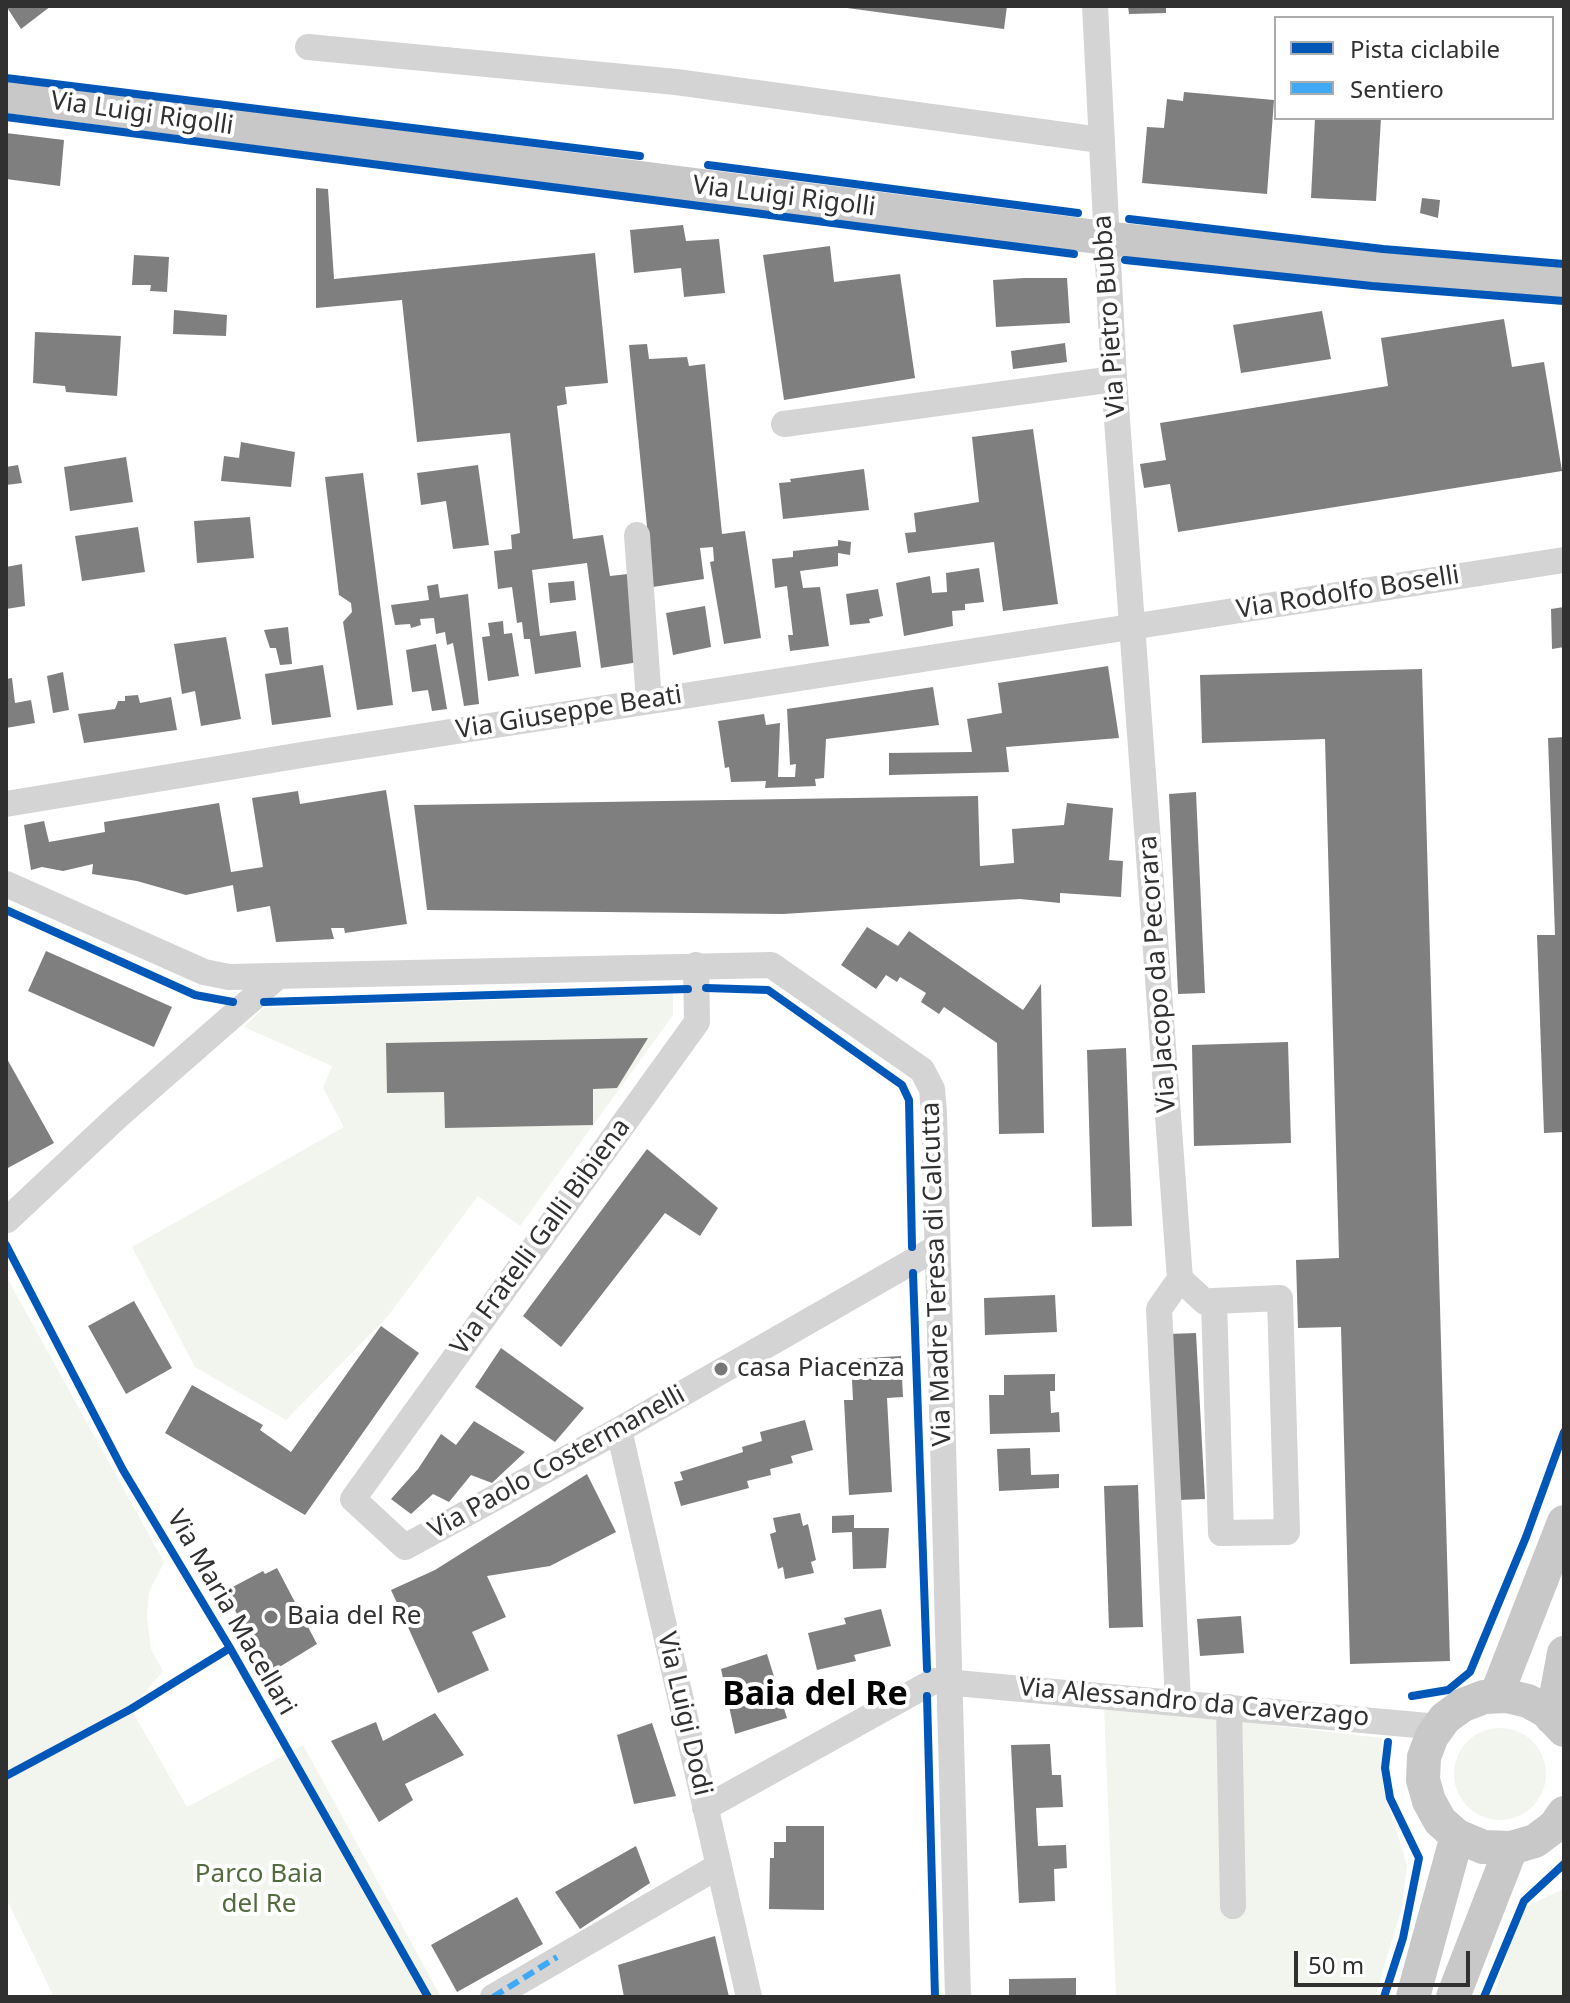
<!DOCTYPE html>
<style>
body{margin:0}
#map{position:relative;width:1570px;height:2003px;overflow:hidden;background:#fff;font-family:"Noto Sans",sans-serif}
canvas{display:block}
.frame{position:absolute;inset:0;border:8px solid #303030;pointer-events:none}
.legend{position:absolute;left:1274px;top:16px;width:280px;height:104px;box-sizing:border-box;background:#fff;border:2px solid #acacac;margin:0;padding:10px 14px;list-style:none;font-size:24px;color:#303030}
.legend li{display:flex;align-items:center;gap:16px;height:40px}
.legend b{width:40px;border:2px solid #acacac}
.scale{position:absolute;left:1294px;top:1951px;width:176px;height:36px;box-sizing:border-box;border:4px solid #303030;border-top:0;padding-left:10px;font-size:24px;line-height:28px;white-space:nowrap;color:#303030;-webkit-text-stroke:6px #fff;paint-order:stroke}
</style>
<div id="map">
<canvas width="1570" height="2003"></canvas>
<div class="frame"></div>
<ul class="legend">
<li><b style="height:10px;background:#0057b8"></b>Pista ciclabile</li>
<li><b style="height:10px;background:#3fa9f5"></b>Sentiero</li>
</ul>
<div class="scale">50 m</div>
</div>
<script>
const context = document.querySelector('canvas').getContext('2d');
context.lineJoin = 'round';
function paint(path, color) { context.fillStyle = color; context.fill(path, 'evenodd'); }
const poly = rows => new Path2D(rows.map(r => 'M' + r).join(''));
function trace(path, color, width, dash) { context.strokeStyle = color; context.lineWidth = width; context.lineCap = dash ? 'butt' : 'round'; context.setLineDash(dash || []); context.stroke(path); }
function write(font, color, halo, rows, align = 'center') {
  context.font = font + ' "Noto Sans",sans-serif'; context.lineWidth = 8; context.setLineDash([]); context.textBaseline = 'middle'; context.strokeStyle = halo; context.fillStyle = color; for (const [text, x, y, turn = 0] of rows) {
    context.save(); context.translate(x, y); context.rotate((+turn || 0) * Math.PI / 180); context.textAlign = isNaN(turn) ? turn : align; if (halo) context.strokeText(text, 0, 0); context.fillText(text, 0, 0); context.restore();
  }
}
paint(poly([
 [673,994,673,1015,520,1226,478,1196,388,1316,286,1420,195,1367,132,1247,344,1127,323,1088,332,1066,244,1027,264,1008],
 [6,1276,164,1562,149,1592,147,1617,151,1649,163,1671,131,1709,187,1807,303,1745,441,1997,54,1997,6,1898],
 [1104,1706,1382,1738,1383,1787,1407,1865,1402,1907,1375,1997,1116,1997],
 '1454 1774a46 46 0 1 1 92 0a46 46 0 1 1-92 0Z',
 [1564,1889,1564,1997,1493,1997,1522,1908]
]), '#f1f5ed');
paint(poly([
 [6,6,51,6,21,29],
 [832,6,1007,6,1004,29],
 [1128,6,1166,6,1166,13,1129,14],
 [1184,92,1274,100,1267,194,1142,183,1147,127,1164,128,1167,99,1183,101],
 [1315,118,1381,118,1376,201,1311,198],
 [6,133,64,140,60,186,6,179],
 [316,188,328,189,334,279,595,253,608,383,565,387,567,404,557,406,573,539,603,535,610,576,628,574,639,662,601,668,587,563,532,570,540,636,576,631,581,667,535,674,530,639,524,639,522,622,517,623,512,587,498,589,494,551,512,549,511,535,520,533,510,433,417,442,402,300,316,308],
 [1422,198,1440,200,1438,218,1420,213],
 [683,225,686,241,719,239,725,293,684,297,681,268,634,273,630,230],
 [830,246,834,282,900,274,915,378,784,400,763,255],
 [134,255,169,257,167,292,150,291,151,285,132,285],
 [1024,278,1067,278,1070,323,996,327,993,280],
 [174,310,227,315,226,336,173,334],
 [1322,311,1331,359,1241,373,1233,325],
 [1504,319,1512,367,1544,362,1562,471,1178,532,1170,484,1144,488,1140,464,1166,460,1160,423,1388,386,1381,338],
 [35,332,121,336,117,396,66,392,65,386,33,383],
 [1065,343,1067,362,1013,369,1011,351],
 [647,344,649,359,687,357,689,366,705,364,722,534,745,531,761,638,724,644,710,562,714,561,713,547,700,548,704,579,653,587,629,345],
 [1033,429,1058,604,1003,611,994,542,908,553,905,533,916,532,914,513,979,502,972,437],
 [241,442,295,452,291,487,221,481,224,456,239,458],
 [126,457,133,502,70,511,64,467],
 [18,465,22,483,6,485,6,467],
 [478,465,489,545,453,549,446,501,421,505,417,473],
 [864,469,869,510,783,519,779,483,791,482,790,479],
 [363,473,393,705,357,710,343,622,352,612,351,603,339,595,325,477],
 [250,517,254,558,197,563,194,521],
 [138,527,145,572,82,581,75,536],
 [838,540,851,542,850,555,838,553,838,566,800,571,803,588,820,587,829,646,790,651,788,635,793,635,787,586,775,588,772,559,793,557,793,551,838,546],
 [22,564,25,606,6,609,6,567],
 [979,568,984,602,965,604,965,610,952,611,953,626,904,636,896,583,930,576,932,593,947,592,946,573],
 [574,581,576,600,550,603,548,583],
 [438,584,440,598,468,594,479,704,464,706,453,643,447,645,445,632,436,634,434,618,420,619,421,625,411,628,410,624,395,625,391,605,429,600,427,586],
 [878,589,883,616,869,619,870,623,850,625,846,594],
 [705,606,711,647,673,655,666,613],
 [1564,607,1564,647,1552,649,1551,609],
 [503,621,504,634,512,633,519,676,488,681,482,637,490,636,488,623],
 [288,627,292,664,280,665,276,648,270,648,264,630],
 [226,637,241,719,201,726,195,691,182,694,174,644],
 [436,644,447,709,432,711,428,690,412,692,406,650],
 [323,665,331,717,272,725,265,674],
 [1108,666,1119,738,1006,747,1009,772,889,775,889,753,972,752,967,719,1002,713,998,683],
 [1422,669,1450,1661,1350,1664,1341,1327,1298,1328,1296,1260,1339,1258,1325,739,1202,743,1200,675],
 [63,672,69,710,53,713,47,676],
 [12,678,15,703,31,700,35,723,6,728,6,679],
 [933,687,939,725,826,739,824,778,815,779,816,786,765,788,766,781,731,782,729,767,725,768,718,721,764,714,766,725,780,723,778,777,795,777,796,764,790,765,787,709],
 [138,695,140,703,171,697,177,730,84,743,78,714,115,709,118,701,125,701,125,696],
 [1564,737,1564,1132,1544,1133,1537,935,1555,935,1548,738],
 [386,790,407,924,345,933,344,928,331,928,334,939,276,942,270,906,237,912,233,885,186,895,137,881,92,874,93,864,63,871,42,867,31,870,24,825,44,821,49,842,105,832,104,822,219,803,231,872,263,867,252,798,298,791,300,804],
 [1196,792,1205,993,1178,994,1169,794],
 [978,796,980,866,1014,863,1012,829,1064,825,1067,803,1113,808,1109,860,1123,861,1121,897,1060,893,1060,903,1020,899,783,914,427,910,414,805],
 [867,927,898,946,909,931,1023,1010,1041,984,1044,1133,999,1134,997,1043,944,1007,939,1014,921,1002,926,993,900,977,897,982,886,975,876,989,841,965],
 [46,951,172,1007,154,1047,28,991],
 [648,1038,617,1088,593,1089,593,1125,445,1128,444,1092,387,1093,386,1043],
 [1288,1042,1291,1143,1194,1146,1192,1045],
 [1126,1048,1132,1226,1092,1227,1087,1050],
 [6,1057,54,1143,6,1169],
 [647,1149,718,1208,700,1236,665,1213,561,1347,523,1316],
 [1055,1295,1057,1332,985,1335,984,1298],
 [134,1301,172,1368,126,1394,88,1326],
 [381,1326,419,1353,305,1515,165,1433,192,1385,263,1425,260,1430,291,1452],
 [1196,1333,1205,1499,1177,1500,1169,1334],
 [501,1348,584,1408,555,1442,475,1387],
 [901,1356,903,1397,887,1398,892,1492,849,1495,844,1400,853,1400,851,1359],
 [1055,1374,1055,1391,1050,1391,1051,1413,1059,1412,1060,1432,990,1434,989,1395,1004,1395,1004,1375],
 [805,1420,813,1450,791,1456,793,1463,770,1469,771,1475,747,1481,749,1488,681,1506,674,1482,683,1480,680,1472,743,1452,742,1447,762,1441,760,1432],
 [474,1421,525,1452,492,1483,471,1475,449,1502,433,1494,411,1514,391,1499,418,1469,441,1434,456,1445],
 [1030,1448,1031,1475,1059,1474,1059,1488,999,1491,997,1449],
 [587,1474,616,1532,550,1566,487,1576,506,1617,472,1632,489,1670,438,1693,391,1590,435,1570],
 [1138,1485,1143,1627,1109,1628,1104,1486],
 [800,1513,803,1526,808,1524,816,1560,811,1562,814,1573,785,1579,783,1567,778,1569,770,1534,776,1532,773,1518],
 [854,1515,854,1528,889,1528,886,1568,853,1569,852,1532,832,1533,832,1516],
 [277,1568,317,1644,268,1674,225,1591,263,1571,265,1574],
 [881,1609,891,1646,854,1655,856,1661,817,1670,808,1633,846,1624,844,1618],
 [1241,1616,1244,1653,1200,1656,1197,1619],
 [767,1654,787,1718,735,1734,721,1669],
 [435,1713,464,1755,405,1784,413,1800,379,1822,331,1741,376,1722,383,1741],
 [652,1723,676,1796,634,1804,617,1735],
 [1050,1744,1052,1775,1061,1775,1063,1807,1036,1808,1038,1846,1066,1845,1067,1868,1054,1869,1055,1901,1019,1903,1011,1745],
 [786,1826,824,1826,824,1910,769,1909,770,1858,774,1858,774,1842,786,1842],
 [636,1846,650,1883,580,1929,555,1892],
 [517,1897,543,1944,457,1992,431,1945],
 [715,1936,729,1997,624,1997,618,1965],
 [1076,1978,1076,1997,1009,1997,1009,1979]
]), '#7f7f7f');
trace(poly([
 [1095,6,1114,379,1180,1279,1205,1302,1214,1301,1280,1298,1287,1532,1221,1533,1214,1301],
 [308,47,676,82,1100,140],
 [784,424,1114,379],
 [637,535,649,701],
 [6,804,308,754,1564,560],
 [6,884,204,972,229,977,771,965,922,1070,932,1089,934,1113,958,1997],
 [696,965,697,1022,353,1499,405,1547,619,1430,936,1248],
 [7,1220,118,1116,276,978],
 [619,1430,749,1997],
 [1178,1702,1159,1309,1180,1279],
 [1229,1707,1233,1906],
 [705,1808,934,1681,1439,1727],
 [493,1997,717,1867]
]), '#d4d4d4', 26);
trace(poly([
 [6,96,1105,238,1368,267,1564,283],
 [1496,1696,1564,1522],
 [1552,1718,1564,1653],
 [1564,1730,1546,1711,1528,1701,1507,1696,1484,1697,1463,1705,1445,1718,1432,1736,1424,1757,1423,1780,1429,1801,1440,1821,1457,1836,1483,1847,1511,1848,1535,1841,1555,1826,1564,1813],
 [1413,1997,1457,1836],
 [1453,1997,1511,1848]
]), '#c8c8c8', 34);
trace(poly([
 [493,1997,557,1957]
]), '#3fa9f5', 6, [12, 6]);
trace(poly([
 [6,78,640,156],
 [6,117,1074,254],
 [708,165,1078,213],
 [1129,219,1383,249,1564,264],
 [1125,260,1372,286,1564,301],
 [6,910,195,995,233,1002],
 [706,988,768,990,902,1085,909,1100,912,1247],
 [264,1002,688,989],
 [6,1245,123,1470,230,1648,428,1997],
 [913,1273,927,1669],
 [927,1696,935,1997],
 [1412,1696,1448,1690,1470,1672,1526,1537,1564,1432],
 [6,1776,131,1709,230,1648],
 [1384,1997,1403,1938,1419,1858,1390,1798,1385,1768,1388,1742],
 [1484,1997,1524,1901,1564,1864]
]), '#0057b8', 8);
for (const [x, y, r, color] of [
 [721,1369,8,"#787878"],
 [271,1617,8,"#787878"]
]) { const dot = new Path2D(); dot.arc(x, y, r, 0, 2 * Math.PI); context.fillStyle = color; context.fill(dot); trace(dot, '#fff', 3); }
write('26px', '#303030', '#fff', [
 ["Via Luigi Rigolli",142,114,8],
 ["Via Luigi Rigolli",784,197,7],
 ["Via Pietro Bubba",1110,316,-94],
 ["Via Rodolfo Boselli",1348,593,-9],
 ["Via Giuseppe Beati",569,713,-9],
 ["Via Jacopo da Pecorara",1158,974,-94],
 ["Via Fratelli Galli Bibiena",541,1237,-54],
 ["Via Madre Teresa di Calcutta",937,1274,-92],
 ["Via Paolo Costermanelli",557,1463,-29],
 ["Via Maria Macellari",231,1613,60],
 ["Via Alessandro da Caverzago",1194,1703,5],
 ["Via Luigi Dodi",684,1714,77]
]);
write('26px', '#303030', '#fff', [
 ["casa Piacenza",737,1369],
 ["Baia del Re",287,1617]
], 'left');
write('26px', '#516a3e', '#fff', [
 ["Parco Baia",259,1875],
 ["del Re",259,1905]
]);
write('bold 34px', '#000', '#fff', [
 ["Baia del Re",815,1695]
]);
</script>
